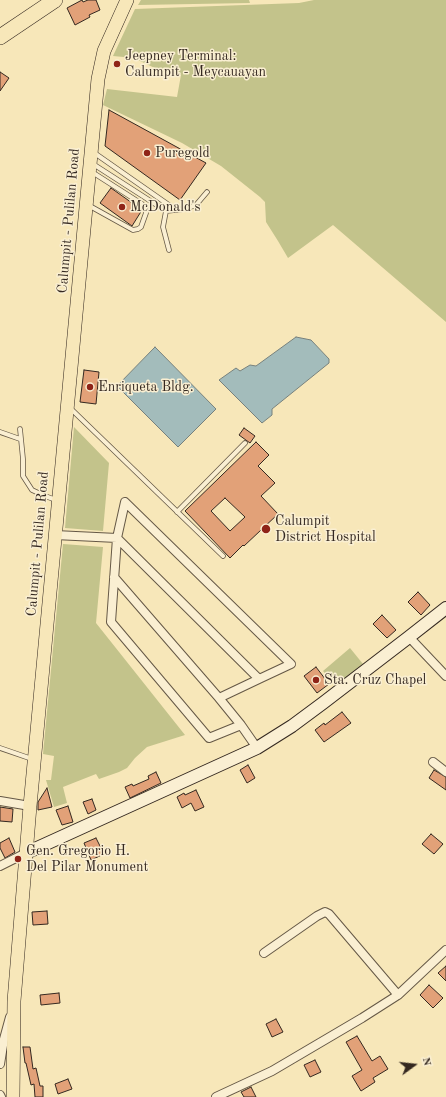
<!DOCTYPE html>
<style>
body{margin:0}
#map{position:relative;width:446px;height:1097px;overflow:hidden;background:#f7e7b9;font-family:"Old Standard TT",serif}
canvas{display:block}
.north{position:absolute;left:394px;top:1045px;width:40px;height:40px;-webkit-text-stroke:3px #faefd2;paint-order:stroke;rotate:75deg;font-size:11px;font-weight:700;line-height:16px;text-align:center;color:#342820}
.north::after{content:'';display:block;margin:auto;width:14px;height:18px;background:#342820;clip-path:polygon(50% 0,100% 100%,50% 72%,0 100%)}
</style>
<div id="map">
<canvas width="446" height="1097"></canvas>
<div class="north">N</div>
</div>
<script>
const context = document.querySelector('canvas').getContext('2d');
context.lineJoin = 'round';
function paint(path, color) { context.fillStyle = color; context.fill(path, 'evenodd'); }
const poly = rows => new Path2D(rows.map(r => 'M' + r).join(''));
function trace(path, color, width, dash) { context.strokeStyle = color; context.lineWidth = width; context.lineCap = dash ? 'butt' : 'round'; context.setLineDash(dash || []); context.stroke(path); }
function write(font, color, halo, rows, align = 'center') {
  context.font = font + ' "Old Standard TT",serif'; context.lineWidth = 3; context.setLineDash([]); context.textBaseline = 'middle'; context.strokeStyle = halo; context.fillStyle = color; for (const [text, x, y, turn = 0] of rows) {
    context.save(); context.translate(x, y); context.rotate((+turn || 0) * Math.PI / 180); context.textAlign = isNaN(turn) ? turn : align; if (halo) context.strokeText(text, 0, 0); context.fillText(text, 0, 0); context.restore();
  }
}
paint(poly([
 [141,0,249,0,250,3,138,5],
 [314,0,446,0,446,322,333,225,288,258,278,241,266,222,265,202,260,197,221,166,182,143,103,105,107,89,177,97,181,75,163,72,134,58,113,56,135,9,299,3],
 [74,427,109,463,103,531,65,528],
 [63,544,103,547,96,623,185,735,147,747,135,758,127,768,119,772,99,779,96,774,63,787,67,803,54,807,46,780,51,780,54,756,43,754],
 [350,648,363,664,336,686,323,671]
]), '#c3c38b');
const water = poly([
 [296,337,311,340,329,359,329,363,272,409,272,415,262,423,219,380,236,368,240,371,250,365,256,366,296,337],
 [155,347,216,409,178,447,117,386,155,347]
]);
paint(water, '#a3bcbb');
trace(water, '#77817d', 1);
const building = poly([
 [82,0,83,2,88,0,96,0,100,10,89,15,90,17,75,25,67,8,82,0],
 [0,72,9,78,0,91,0,72],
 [109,110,206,163,180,200,105,146,109,110],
 [111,188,142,210,132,226,100,203,111,188],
 [84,370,99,372,96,404,80,402,84,370],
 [244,428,255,436,250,443,239,435,244,428],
 [256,442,269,455,258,466,275,483,261,496,278,514,244,546,243,545,230,558,185,511,256,442],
 [225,498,245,517,230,531,211,511,225,498],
 [418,592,430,605,421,615,408,602,418,592],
 [382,615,396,630,387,638,373,624,382,615],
 [316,667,329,684,317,693,304,676,316,667],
 [342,712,351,723,324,742,315,730,324,723,325,725,342,712],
 [248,765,255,778,247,783,240,770,248,765],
 [434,770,446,777,446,790,429,778,434,770],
 [156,772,161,783,130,798,125,787,132,784,133,786,149,779,148,776,156,772],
 [47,788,52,807,38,810,38,802,47,788],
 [196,790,204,807,195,811,191,803,182,808,177,797,184,793,185,795,196,790],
 [92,799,96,810,88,814,83,802,92,799],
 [68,806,73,822,62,825,56,810,68,806],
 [0,807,13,809,12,822,0,821,0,807],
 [431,834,443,844,434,854,422,844,431,834],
 [9,838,15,852,5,858,0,848,0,843,9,838],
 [96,838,104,854,91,860,84,843,96,838],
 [47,911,48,924,33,925,32,912,47,911],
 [446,966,446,981,438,973,446,966],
 [429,985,443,998,433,1008,420,995,429,985],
 [59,993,60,1003,41,1005,40,995,59,993],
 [276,1019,283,1032,272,1037,266,1024,276,1019],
 [357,1036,372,1061,380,1056,388,1069,373,1078,375,1082,361,1091,352,1076,362,1070,346,1042,357,1036],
 [23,1047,30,1047,33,1069,36,1068,40,1086,43,1086,43,1097,35,1097,34,1084,31,1085,26,1063,25,1063,23,1047],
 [315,1060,321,1072,310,1077,304,1065,315,1060],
 [68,1079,72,1089,58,1094,55,1084,68,1079],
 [251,1087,256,1097,244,1097,241,1092,251,1087]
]);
paint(building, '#e2a178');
trace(building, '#342820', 1);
const lane = poly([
 [93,152,176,210],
 [93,164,166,211,185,209,196,205,207,192],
 [88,205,133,230,138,229,141,227,146,213,146,209,142,204,92,172],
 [166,211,163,227,169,250],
 [70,408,223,556],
 [20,429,23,459,23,476,32,490,45,496,56,500],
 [0,432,20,439],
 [177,512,245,443],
 [0,748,32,759]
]);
const street = poly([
 [55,535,117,538,259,679,219,698],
 [114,577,219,698,241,725,257,748],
 [409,637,446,676],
 [241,725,209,738,111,622,117,538,125,502,291,664,259,679],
 [433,762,446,772],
 [0,801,30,806],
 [0,866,26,853],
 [264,953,317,916,325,912,329,914,398,995],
 [0,1064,4,1039,10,1017],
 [0,1095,1,1097],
 [216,1097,272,1071,362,1018,398,995,446,950]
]);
const secondary = poly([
 [26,853,257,748,292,726,323,703,409,637,446,608]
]);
const primary = poly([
 [13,1097,14,1001,30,806,98,79,104,51,127,0]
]);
const highway = poly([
 [0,37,55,0]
]);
trace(lane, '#655846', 5.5);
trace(street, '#655846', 10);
trace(secondary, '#342820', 14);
trace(primary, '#342820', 14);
trace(highway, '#342820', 16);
trace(lane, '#faefd2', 4);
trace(street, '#faefd2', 8);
trace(secondary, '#faefd2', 12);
trace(primary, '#f7e7b9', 13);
trace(highway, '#f7e7b9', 15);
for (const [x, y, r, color] of [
 [117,64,4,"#8f2418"],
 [147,153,4,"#8f2418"],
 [122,207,4,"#8f2418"],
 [90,387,4,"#8f2418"],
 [266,529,5,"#8f2418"],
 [316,680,4,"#8f2418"],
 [18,859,4,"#8f2418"]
]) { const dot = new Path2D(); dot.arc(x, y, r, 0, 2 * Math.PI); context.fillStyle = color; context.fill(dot); trace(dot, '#faefd2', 1.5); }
write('14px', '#342820', '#faefd2', [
 ["Jeepney Terminal:",125,56],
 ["Calumpit - Meycauayan",125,72],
 ["Puregold",155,153],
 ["McDonald's",130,207],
 ["Enriqueta Bldg.",98,387],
 ["Calumpit",275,521],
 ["District Hospital",275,537],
 ["Sta. Cruz Chapel",324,680],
 ["Gen. Gregorio H.",26,851],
 ["Del Pilar Monument",26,867]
], 'left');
write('14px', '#342820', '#faefd2', [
 ["Calumpit - Pulilan Road",69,221,-85],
 ["Calumpit - Pulilan Road",38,544,-85]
]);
</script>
